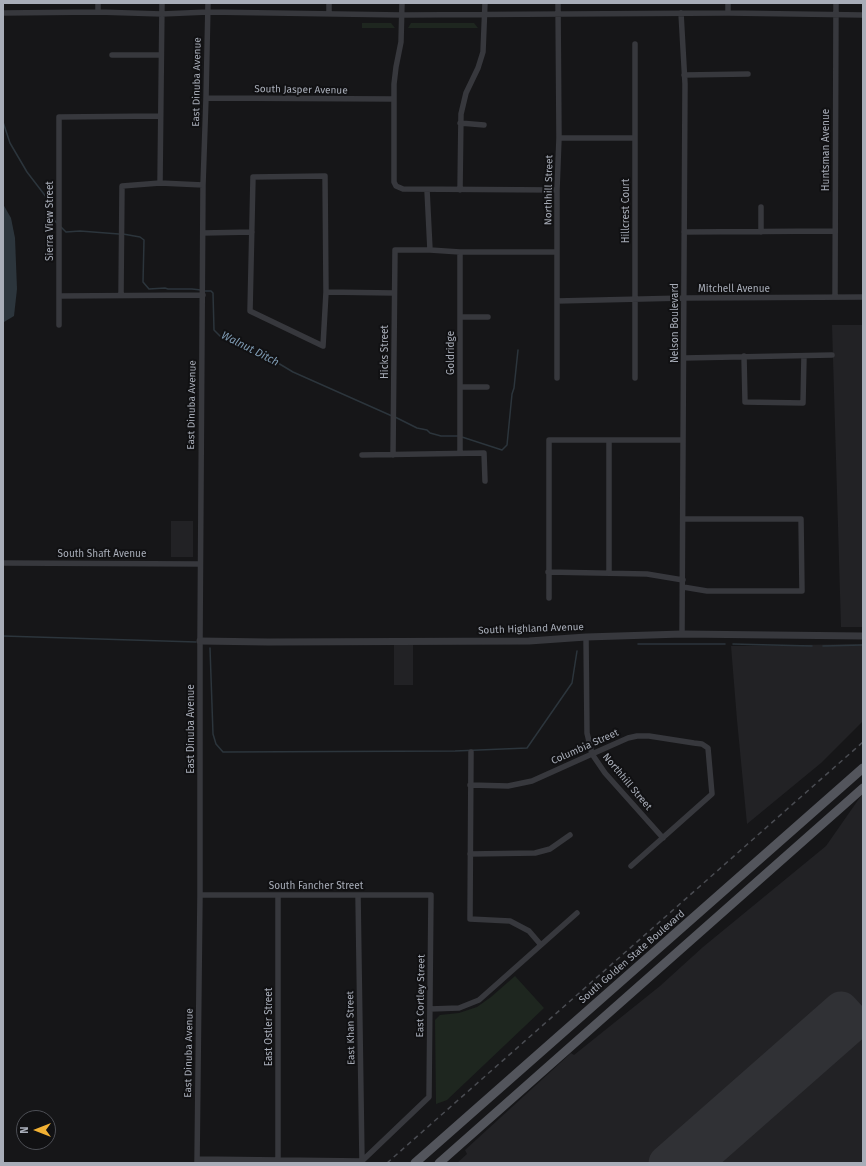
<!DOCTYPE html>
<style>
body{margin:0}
#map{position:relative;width:866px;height:1166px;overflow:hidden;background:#161618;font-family:"Fira Sans",sans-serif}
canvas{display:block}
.frame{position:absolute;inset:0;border:4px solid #a8adb8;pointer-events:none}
.north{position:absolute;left:16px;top:1110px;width:40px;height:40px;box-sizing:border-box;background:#111113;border:1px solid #4d4f55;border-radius:50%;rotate:270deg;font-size:11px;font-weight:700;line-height:16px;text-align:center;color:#a8adb8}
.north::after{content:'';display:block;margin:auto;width:14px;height:18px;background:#f2b134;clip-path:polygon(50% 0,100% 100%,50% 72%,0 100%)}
</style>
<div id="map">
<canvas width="866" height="1166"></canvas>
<div class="frame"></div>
<div class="north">N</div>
</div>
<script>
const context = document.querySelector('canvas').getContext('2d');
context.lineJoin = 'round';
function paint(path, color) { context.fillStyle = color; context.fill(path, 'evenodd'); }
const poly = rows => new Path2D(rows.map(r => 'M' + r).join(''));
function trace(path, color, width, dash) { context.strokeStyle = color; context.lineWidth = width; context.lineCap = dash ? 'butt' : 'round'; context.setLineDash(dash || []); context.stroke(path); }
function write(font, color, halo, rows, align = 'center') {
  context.font = font + ' "Fira Sans",sans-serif'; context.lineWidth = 4; context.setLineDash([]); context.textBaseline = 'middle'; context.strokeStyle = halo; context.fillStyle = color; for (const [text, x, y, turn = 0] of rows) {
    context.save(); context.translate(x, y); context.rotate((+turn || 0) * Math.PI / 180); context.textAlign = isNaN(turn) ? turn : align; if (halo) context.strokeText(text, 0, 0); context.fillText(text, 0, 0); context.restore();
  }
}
paint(poly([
 [832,325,863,325,863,627,841,627],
 [171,521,193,521,193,557,171,557],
 [413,644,413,685,394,685,394,645],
 [863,644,863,721,821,763,747,824,737,720,731,646],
 [863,793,863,1163,457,1163,467,1154,465,1150,571,1053,574,1055,660,986,703,947,826,846]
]), '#222225');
paint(poly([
 [362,23,391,23,395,28,362,28],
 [411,23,474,23,478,28,408,28],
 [515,976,544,1008,447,1100,436,1104,435,1020,440,1015,459,1013,477,1007,491,997]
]), '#1e261f');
paint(poly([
 [3,204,11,218,15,238,17,289,14,316,4,322,3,322]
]), '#2c353c');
trace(poly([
 [3,122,10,143,27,172,50,202,54,220,57,223],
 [61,227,66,232,80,231,119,234],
 [123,234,140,237,144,240,143,282,149,289,165,288,168,289,192,289,201,290],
 [205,291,211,291,213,293,214,330,221,337,248,351,266,357,272,362,278,363,293,372,392,416],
 [395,417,417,428,427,430,430,433,441,436,459,436],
 [462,437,502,450,507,445,512,394,514,388,518,350],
 [3,636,196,642],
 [638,644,725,644],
 [733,644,812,646],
 [823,646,863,645],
 [210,648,213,734,216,744,223,752,455,751,527,748,572,683,577,651]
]), '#2c353c', 1.5);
trace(poly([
 [666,1163,841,1009,854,1023,695,1163]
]), '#303135', 35);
trace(poly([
 [98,3,98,12],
 [402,3,401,42,396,67,394,84,394,182,396,186,403,189,557,190],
 [728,3,728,13],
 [3,13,98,12,162,14,208,12,402,15,728,13,863,15],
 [681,13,685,84,682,634],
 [329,14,329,3],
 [635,44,635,378],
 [112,55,161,55],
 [684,75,748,74],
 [206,98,394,99],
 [460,123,484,125],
 [559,138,635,138],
 [325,176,326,292,323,346,250,311,253,177,325,176],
 [160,183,162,3],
 [427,190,430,250],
 [460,190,461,114,466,93,478,68,483,52,485,3],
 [684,232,835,231],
 [761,232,761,207],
 [203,233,252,232],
 [460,252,460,453],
 [326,292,394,293],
 [121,295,122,186,160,183,203,185],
 [59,296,203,295],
 [835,297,836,3],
 [557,301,684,298,863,297],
 [461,317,488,317],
 [59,325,59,117,160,116],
 [744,356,745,402,803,403,804,356],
 [684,358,832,355],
 [557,378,557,190,559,138,558,3],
 [460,387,487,387],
 [609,441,609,573],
 [362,455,484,453,485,481],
 [393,455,395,250,430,250,460,252,557,252],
 [683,519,801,519,802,591,707,591,683,587],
 [3,563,200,564],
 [548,572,647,574,683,580],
 [549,598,549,440,683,440],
 [586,637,587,733,592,754,605,773,663,838],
 [471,752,470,919,510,921,529,931,541,945],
 [470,785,508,786,532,781,592,754,628,738,637,736,649,736,694,743,702,744,708,748,712,794,631,866],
 [470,854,535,853,550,849,570,835],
 [200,895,431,895,429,1097,362,1161],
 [358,895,362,1161],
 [430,1009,459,1008,479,1000,577,913],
 [197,1159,362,1161],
 [278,1159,278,895],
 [197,1163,200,895,200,641,203,185,206,98,208,3]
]), '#37383d', 5.5);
trace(poly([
 [200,641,268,642,529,641,586,637,682,634,863,636]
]), '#37383d', 7);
trace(poly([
 [415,1163,863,768],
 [439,1163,863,788]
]), '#53555c', 9);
trace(poly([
 [387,1163,863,742]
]), '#4a4c52', 1.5, [5, 4]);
write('10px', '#a8adb8', '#111113', [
 ["East Dinuba Avenue",197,82,-89],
 ["South Jasper Avenue",301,90,1],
 ["Huntsman Avenue",826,150,-90],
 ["Northhill Street",549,190,-89],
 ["Hillcrest Court",626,211,-90],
 ["Sierra View Street",50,221,-90],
 ["Mitchell Avenue",734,289],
 ["Nelson Boulevard",675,323,-90],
 ["Hicks Street",385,352,-90],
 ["Goldridge",451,353,-90],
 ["East Dinuba Avenue",192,405,-89],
 ["South Shaft Avenue",102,554],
 ["South Highland Avenue",531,629,-2],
 ["East Dinuba Avenue",191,729,-90],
 ["Columbia Street",585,747,-24],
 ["Northhill Street",627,782,50],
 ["South Fancher Street",316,886],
 ["South Golden State Boulevard",632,957,-41],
 ["East Cortley Street",421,996,-89],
 ["East Ostler Street",269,1027,-90],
 ["East Khan Street",351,1028,-91],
 ["East Dinuba Avenue",189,1053,-89]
]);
write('italic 11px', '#7f9bb3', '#111113', [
 ["Walnut Ditch",250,349,27]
]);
</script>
